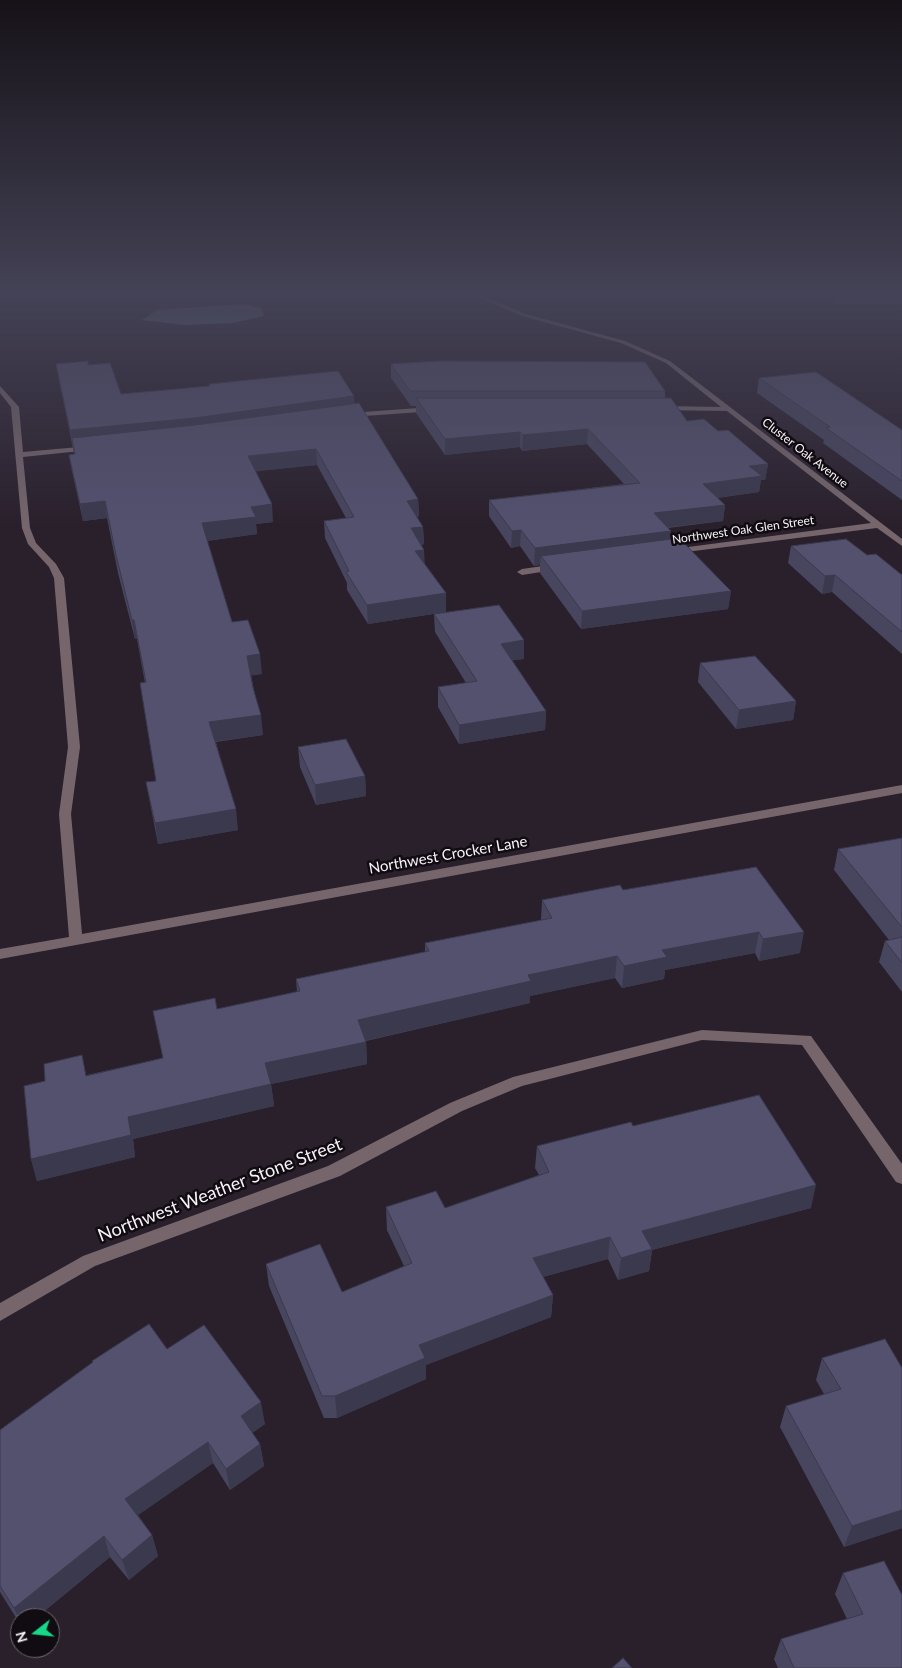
<!DOCTYPE html>
<style>
body{margin:0}
#map{position:relative;width:902px;height:1668px;overflow:hidden;background:#2a202c;font-family:Lato,sans-serif}
canvas{display:block}
.north{position:absolute;left:10px;top:1608px;width:50px;height:50px;box-sizing:border-box;background:#100c11;border:1px solid #6d686e;border-radius:50%;rotate:254deg;font-size:14px;font-weight:700;line-height:20px;text-align:center;color:#f9f2fa}
.north::after{content:'';display:block;margin:auto;width:18px;height:22px;background:#15d989;clip-path:polygon(50% 0,100% 100%,50% 72%,0 100%)}
</style>
<div id="map">
<canvas width="902" height="1668"></canvas>
<div class="north">N</div>
</div>
<script>
const context = document.querySelector('canvas').getContext('2d');
context.lineJoin = 'round';
function paint(path, color) { context.fillStyle = color; context.fill(path, 'evenodd'); }
const poly = rows => new Path2D(rows.map(r => 'M' + r).join(''));
function trace(path, color, width, dash) { context.strokeStyle = color; context.lineWidth = width; context.lineCap = dash ? 'butt' : 'round'; context.setLineDash(dash || []); context.stroke(path); }
function write(font, color, halo, rows, align = 'center') {
  context.font = font + ' Lato,sans-serif'; context.lineWidth = 5; context.setLineDash([]); context.textBaseline = 'middle'; context.strokeStyle = halo; context.fillStyle = color; for (const [text, x, y, turn = 0] of rows) {
    context.save(); context.translate(x, y); context.rotate((+turn || 0) * Math.PI / 180); context.textAlign = isNaN(turn) ? turn : align; if (halo) context.strokeText(text, 0, 0); context.fillText(text, 0, 0); context.restore();
  }
}
paint(poly([
 [242,304,261,308,264,316,233,323,185,325,142,320,157,310]
]), '#5f738e');
paint(poly([
 [471,294,478,294,526,314,625,341,670,361,902,539,902,546,877,528,670,554,668,552,673,549,871,523,727,411,659,410,658,408,662,406,721,407,666,363,621,343,522,316,471,294],
 [0,386,19,407,23,452,90,446,94,448,90,450,23,457,30,528,36,543,56,564,64,578,80,747,71,814,82,934,902,785,902,793,0,959,0,949,69,937,59,814,68,747,54,578,49,567,28,544,22,528,11,407,0,393,0,386],
 [432,407,436,409,435,411,350,417,346,415,350,413,432,407],
 [557,564,562,567,560,569,522,575,517,572,522,569,557,564],
 [702,1030,811,1036,902,1164,902,1184,896,1182,802,1045,702,1040,522,1086,462,1111,340,1176,95,1266,0,1321,0,1303,83,1256,328,1166,450,1103,513,1077,702,1030]
]), '#76666c');
paint(poly([
 [749,294,809,294,803,300],
 [828,294,902,294,902,304,835,304],
 [56,364,88,365,121,394,209,386,209,384,354,403,418,499,419,516,417,517,423,527,424,544,421,545,424,550,424,563,446,593,446,612,368,624,347,590,347,583,325,538,324,521,346,518,317,465,256,471,273,522,256,524,257,534,207,541,232,622,262,674,251,675,263,735,216,742,238,830,158,844,150,803,146,782,156,781,145,683,137,639,135,639,118,573,107,518,83,521,72,471,69,455,74,454],
 [391,364,665,391,665,398,687,421,718,431,768,464,765,480,761,480,759,492,717,498,725,505,723,521,668,528,670,540,731,591,728,609,581,629,540,573,540,565,534,566,520,546,511,548,489,516,489,500,624,484,587,444,522,451,520,447,445,455,416,413,416,406,411,406,391,378],
 [759,378,902,430,902,500,823,443,824,440,757,393],
 [791,546,867,555,902,575,902,654,832,592,822,594,788,563],
 [434,614,524,640,524,659,512,660,546,711,545,730,459,744,438,707,438,687,466,683,435,632],
 [700,663,796,701,793,720,736,729,698,682],
 [298,747,365,776,366,796,316,805,300,767],
 [902,838,902,992,879,962,885,941,889,940,834,870,838,849],
 [756,867,800,953,759,961,755,953,665,970,664,979,622,988,615,978,530,996,530,1003,366,1041,367,1064,271,1084,274,1106,133,1139,135,1157,37,1181,31,1159,87,1075,163,1058,153,1011,217,1009,297,992,296,979,425,952,425,943,541,920,542,900,623,890],
 [633,1126,811,1208,652,1250,649,1271,618,1280,608,1259,543,1277,553,1295,551,1317,426,1365,426,1379,337,1418,324,1418,269,1286,266,1264,342,1292,404,1266,387,1230,386,1207,445,1208,539,1175,535,1168,537,1146],
 [167,1349,265,1424,252,1433,260,1444,264,1466,230,1490,213,1463,138,1515,152,1535,158,1556,129,1580,110,1557,36,1618,20,1618,20,1624,0,1592,0,1430,92,1363,92,1361],
 [822,1358,902,1368,902,1528,844,1547,780,1427,786,1406,824,1394,816,1380],
 [843,1573,902,1668,778,1668,774,1659,781,1639,847,1619,835,1594]
]), '#48465f');
paint(poly([
 [0,294,96,294,59,297,58,294,0,298],
 [804,294,809,294,803,300],
 [354,396,355,411,73,445,70,430],
 [588,429,587,444,522,451,523,435],
 [520,432,520,447,445,455,445,439],
 [316,449,317,465,250,472,248,456],
 [768,464,765,480,761,480,759,492,701,500,703,484,749,466],
 [418,499,419,516,407,518,407,501],
 [105,501,107,518,83,521,80,504],
 [272,504,273,522,256,524,257,534,204,541,202,523,251,507],
 [725,505,723,521,652,529,654,513],
 [423,527,424,544,411,546,411,528],
 [521,530,520,546,511,548,512,531],
 [671,531,670,548,541,556,540,565,534,566,535,548],
 [424,550,425,567,415,551],
 [835,575,832,592,822,594,825,576],
 [731,591,728,609,581,629,582,611],
 [446,593,446,612,368,624,367,605],
 [132,620,134,620,137,639,135,639],
 [524,640,524,659,500,662,501,644],
 [260,654,262,674,249,676,247,656],
 [796,701,793,720,736,729,739,710],
 [546,711,545,730,459,744,459,725],
 [261,715,263,735,212,742,209,722],
 [365,776,366,796,316,805,315,785],
 [236,809,238,830,158,844,155,823],
 [759,932,755,953,665,970,664,979,622,988,624,966,662,950],
 [804,932,800,953,759,961,763,939],
 [617,956,615,978,530,996,530,1003,359,1042,358,1020,528,975],
 [366,1042,367,1064,271,1084,274,1106,133,1139,135,1157,37,1181,31,1159,128,1117,265,1063],
 [816,1185,811,1208,652,1250,649,1271,618,1280,621,1258,642,1231],
 [610,1237,608,1259,531,1280,533,1258],
 [553,1295,551,1317,426,1365,426,1379,337,1418,335,1396,419,1345],
 [261,1402,265,1424,245,1438,241,1416],
 [208,1442,213,1463,131,1520,125,1499],
 [260,1444,264,1466,230,1490,226,1469],
 [902,1510,902,1528,844,1547,852,1526],
 [152,1535,158,1556,129,1580,122,1560],
 [104,1536,110,1557,36,1618,20,1618,20,1621,14,1608]
]), '#3b394e');
const building = poly([
 [88,361,88,365,110,363,121,394,210,386,209,384,338,371,354,396,195,418,70,430,56,364,88,361],
 [439,361,645,362,665,391,410,391,391,364,439,361],
 [816,372,902,430,902,481,826,428,830,427,759,378,816,372],
 [416,398,671,398,687,421,704,419,718,431,728,430,768,464,749,466,762,476,703,484,725,505,654,513,671,531,535,548,521,530,512,531,489,500,640,483,588,429,523,435,520,432,445,439,416,398],
 [359,403,418,499,407,501,423,527,411,528,424,550,415,551,446,593,367,605,346,572,349,571,324,521,354,517,316,449,248,456,272,504,251,507,256,517,202,523,232,622,248,620,260,654,247,656,253,688,261,715,209,722,236,809,155,823,146,782,156,781,140,683,146,682,134,620,132,620,116,555,105,501,80,504,69,455,75,454,72,438,195,425,359,403],
 [679,538,731,591,582,611,541,556,679,538],
 [846,539,867,555,876,554,902,575,902,632,835,575,825,576,791,546,846,539],
 [499,605,524,640,501,644,546,711,459,725,438,687,477,681,434,614,499,605],
 [755,656,796,701,739,710,700,663,755,656],
 [346,739,365,776,315,785,298,747,346,739],
 [902,838,902,927,838,849,902,838],
 [756,867,804,932,763,939,759,932,662,950,667,957,624,966,617,956,528,975,531,981,358,1020,366,1042,265,1063,271,1084,128,1117,131,1135,31,1159,24,1086,45,1081,44,1064,82,1055,86,1076,163,1058,153,1011,215,998,217,1009,300,991,296,979,429,951,425,943,552,918,542,900,620,885,623,890,756,867],
 [902,937,902,963,885,941,902,937],
 [759,1095,816,1185,642,1231,652,1249,621,1258,610,1237,533,1258,553,1295,419,1345,425,1358,335,1396,322,1396,266,1264,320,1244,342,1292,412,1263,386,1207,436,1191,445,1208,549,1172,537,1146,631,1122,633,1126,759,1095],
 [149,1324,167,1349,204,1325,261,1402,241,1416,260,1444,226,1469,208,1442,125,1499,152,1535,122,1560,104,1536,14,1608,0,1586,0,1430,93,1362,92,1361,149,1324],
 [885,1339,902,1368,902,1510,852,1526,786,1406,841,1389,822,1358,885,1339],
 [884,1561,902,1595,902,1668,794,1668,781,1639,863,1614,843,1573,884,1561],
 [623,1658,632,1668,612,1668,623,1658]
]);
paint(building, '#54516f');
trace(building, '#3b394e', 1);
const sky = context.createLinearGradient(0, 0, 0, 527);
sky.addColorStop(0, '#171218');
sky.addColorStop(0.56, '#444256');
sky.addColorStop(1, '#44425600');
context.fillStyle = sky;
context.fillRect(0, 0, 902, 527);
write('12px', '#f9f2fa', '#100c11', [
 ["Cluster Oak Avenue",805,453,38],
 ["Northwest Oak Glen Street",743,530,-8]
]);
write('15px', '#f9f2fa', '#100c11', [
 ["Northwest Crocker Lane",448,855,-10]
]);
write('18px', '#f9f2fa', '#100c11', [
 ["Northwest Weather Stone Street",220,1190,-21]
]);
</script>
